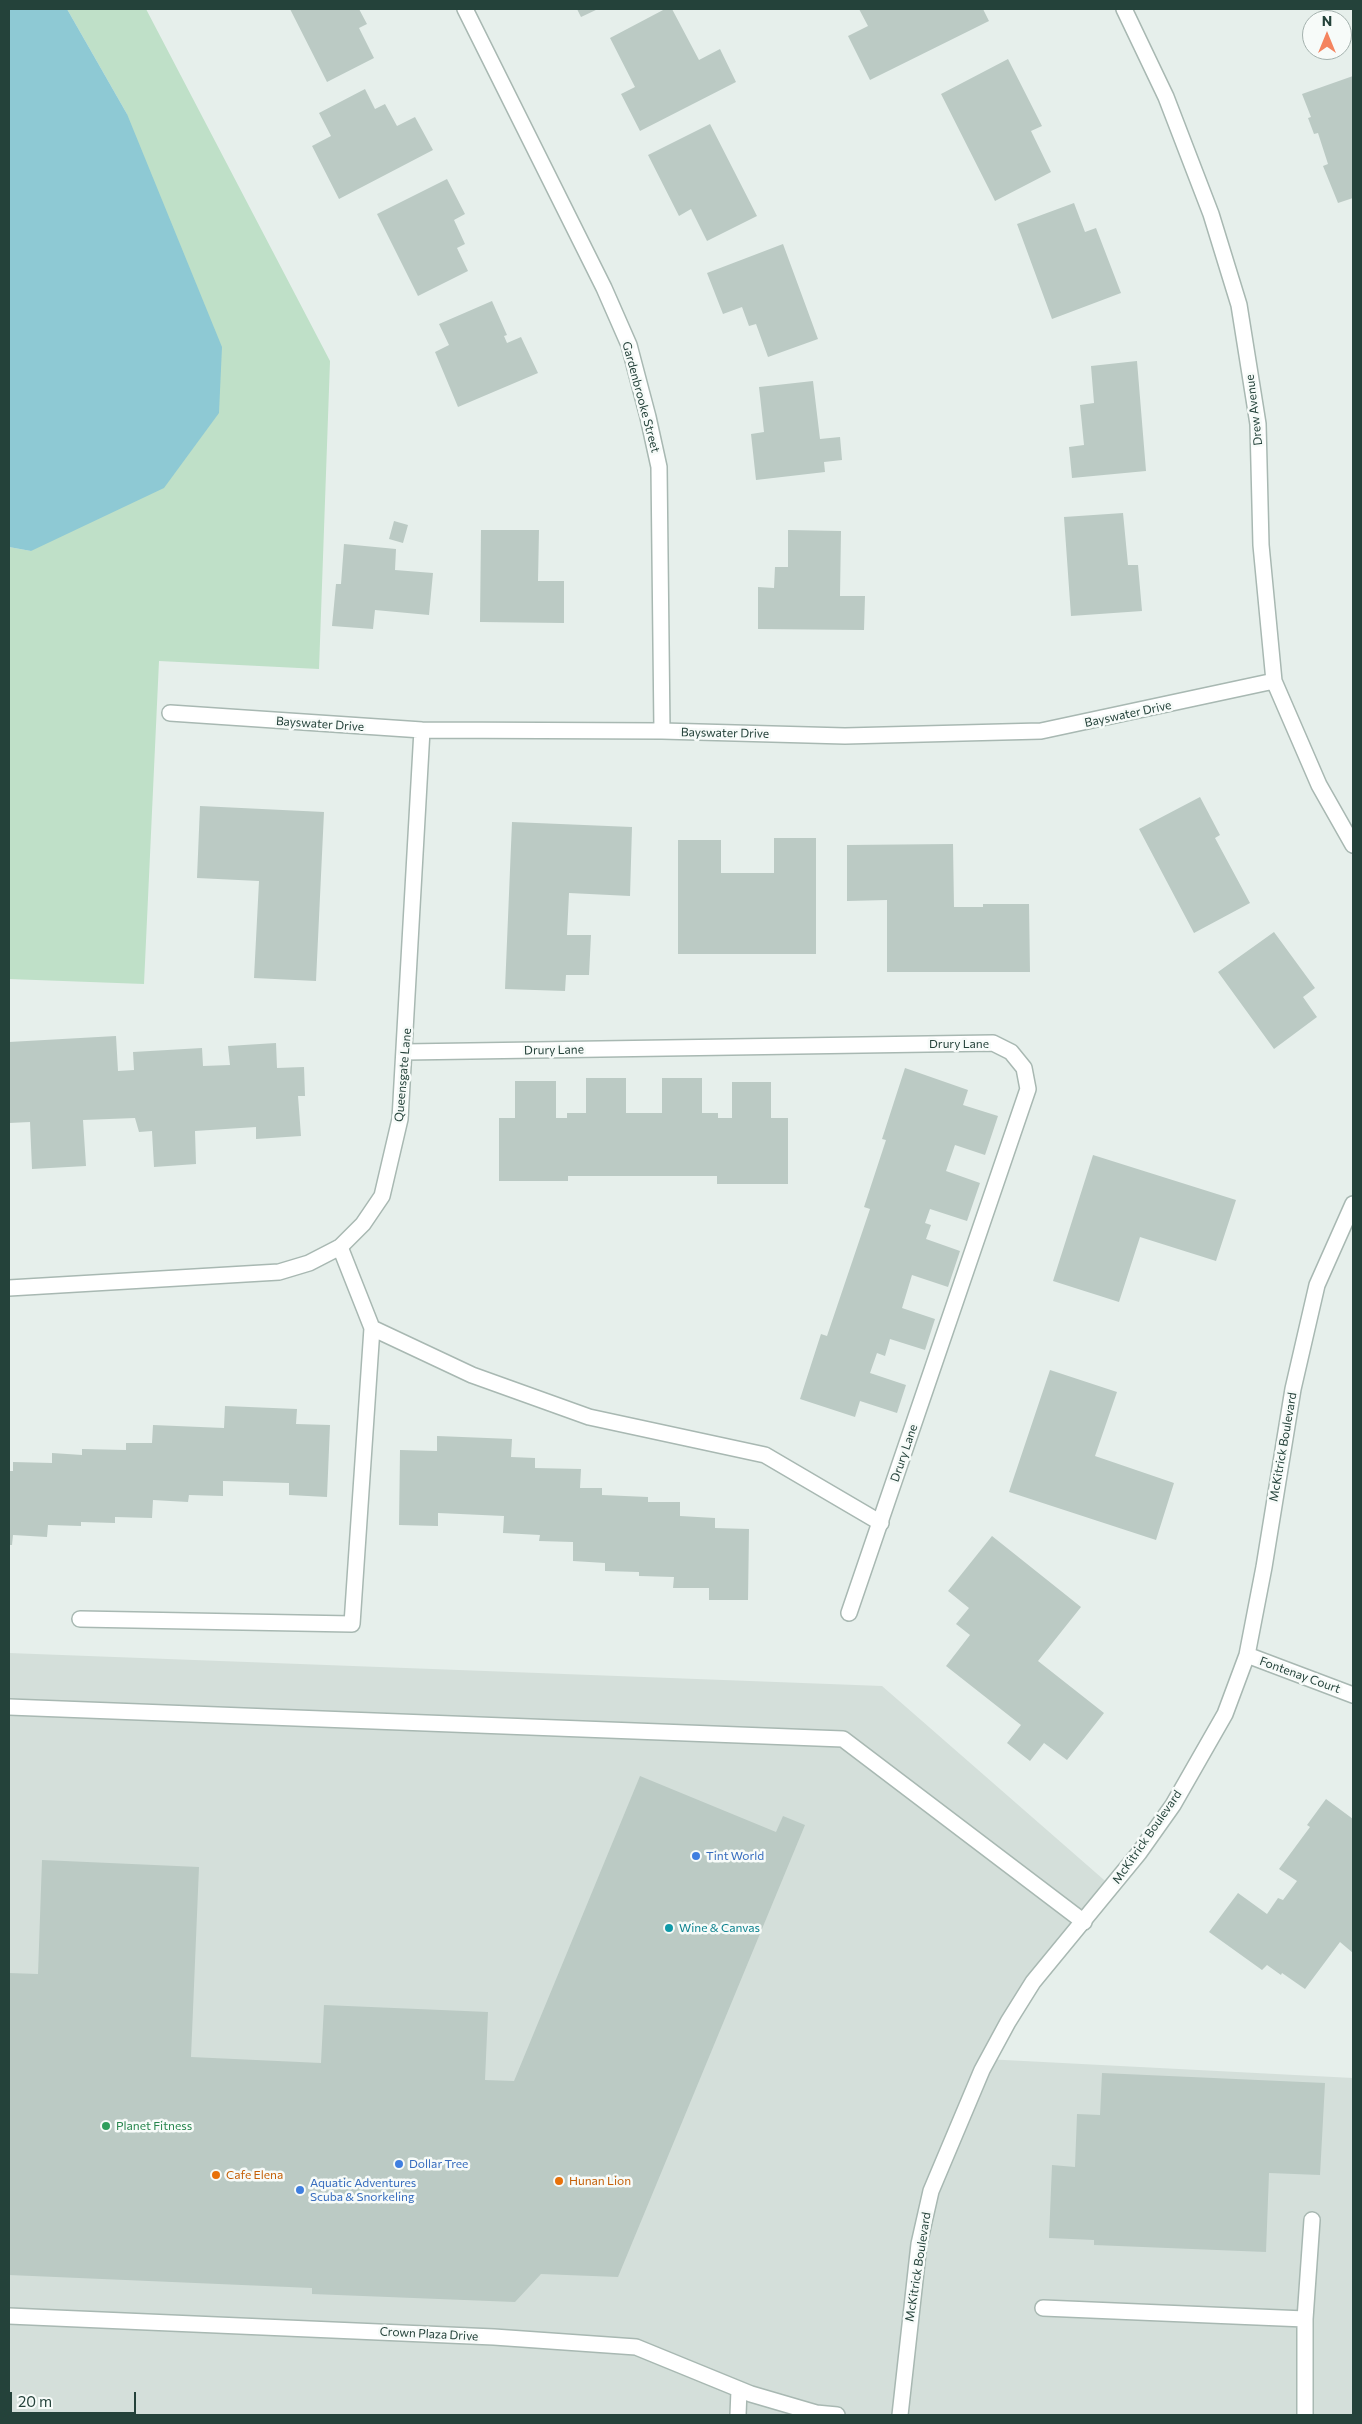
<!DOCTYPE html>
<style>
body{margin:0}
#map{position:relative;width:1362px;height:2424px;overflow:hidden;background:#e6efeb;font-family:Commissioner,sans-serif}
canvas{display:block}
.frame{position:absolute;inset:0;border:10px solid #24423a;pointer-events:none}
.north{position:absolute;left:1302px;top:10px;width:50px;height:50px;box-sizing:border-box;background:#f7fbf9;border:1px solid #a3b1ad;border-radius:50%;rotate:0deg;font-size:14px;font-weight:700;line-height:20px;text-align:center;color:#24423a}
.north::after{content:'';display:block;margin:auto;width:18px;height:22px;background:#f4845f;clip-path:polygon(50% 0,100% 100%,50% 72%,0 100%)}
.scale{position:absolute;left:10px;top:2392px;width:126px;height:22px;box-sizing:border-box;border:2px solid #24423a;border-top:0;padding-left:6px;font-size:15px;line-height:18px;white-space:nowrap;color:#24423a;-webkit-text-stroke:4px #f7fbf9;paint-order:stroke}
</style>
<div id="map">
<canvas width="1362" height="2424"></canvas>
<div class="frame"></div>
<div class="north">N</div>
<div class="scale">20 m</div>
</div>
<script>
const context = document.querySelector('canvas').getContext('2d');
context.lineJoin = 'round';
function paint(path, color) { context.fillStyle = color; context.fill(path, 'evenodd'); }
const poly = rows => new Path2D(rows.map(r => 'M' + r).join(''));
function trace(path, color, width, dash) { context.strokeStyle = color; context.lineWidth = width; context.lineCap = dash ? 'butt' : 'round'; context.setLineDash(dash || []); context.stroke(path); }
function write(font, color, halo, rows, align = 'center') {
  context.font = font + ' Commissioner,sans-serif'; context.lineWidth = 5; context.setLineDash([]); context.textBaseline = 'middle'; context.strokeStyle = halo; context.fillStyle = color; for (const [text, x, y, turn = 0] of rows) {
    context.save(); context.translate(x, y); context.rotate((+turn || 0) * Math.PI / 180); context.textAlign = isNaN(turn) ? turn : align; if (halo) context.strokeText(text, 0, 0); context.fillText(text, 0, 0); context.restore();
  }
}
paint(poly([
 [9,1653,882,1686,1111,1886,985,2059,1353,2078,1353,2415,9,2415]
]), '#d4dfda');
paint(poly([
 [67,9,146,9,330,361,319,669,159,661,144,984,9,979,9,547,31,551,127,114]
]), '#bfe0c8');
paint(poly([
 [9,9,67,9,127,114,222,347,219,413,164,488,31,551,9,547]
]), '#8ec9d4');
paint(poly([
 [290,9,359,9,367,24,359,28,374,58,327,82],
 [577,9,598,9,581,17],
 [665,9,672,9,699,60,720,49,736,82,640,131,621,94,635,87,610,38],
 [859,9,983,9,989,21,870,80,848,36,868,26],
 [1008,59,1042,126,1031,131,1051,172,995,201,941,94],
 [1353,76,1353,198,1338,203,1323,166,1328,164,1318,133,1314,134,1308,118,1311,117,1302,94],
 [365,89,375,109,385,104,397,126,415,117,433,150,339,199,312,146,331,136,319,113],
 [710,124,757,216,707,241,691,209,679,216,648,155],
 [447,179,465,214,454,220,465,244,457,248,468,271,418,296,377,214],
 [1074,203,1085,232,1096,228,1121,293,1052,319,1017,224],
 [783,244,818,339,768,357,756,324,749,326,742,307,723,314,707,273],
 [492,301,507,335,504,336,507,343,521,337,538,373,458,407,435,352,449,345,439,324],
 [1137,361,1146,471,1072,478,1069,447,1084,445,1080,405,1094,403,1091,366],
 [813,381,820,439,840,437,842,460,824,462,825,472,756,480,751,434,764,432,759,387],
 [1123,513,1128,565,1138,565,1142,611,1071,616,1064,517],
 [394,521,408,525,403,543,389,539],
 [481,530,539,530,538,581,564,581,564,623,480,622],
 [788,530,841,531,840,596,865,596,864,630,758,629,758,587,774,588,775,567,788,567],
 [344,544,396,549,395,570,433,573,429,615,375,610,373,629,332,626,336,584,341,584],
 [1200,797,1220,835,1215,838,1250,903,1194,933,1139,829],
 [200,806,324,812,316,981,254,978,259,881,197,878],
 [512,822,632,827,630,896,569,893,567,935,591,935,589,975,566,975,565,991,505,989],
 [774,838,816,838,816,954,678,954,678,840,721,840,721,873,774,873],
 [953,844,954,907,983,907,983,904,1029,904,1030,972,887,972,887,900,847,901,847,845],
 [1274,932,1315,988,1303,997,1317,1017,1274,1049,1218,972],
 [116,1036,118,1071,134,1070,133,1052,202,1048,203,1066,230,1065,228,1046,276,1043,277,1068,304,1067,305,1096,298,1096,301,1136,256,1139,256,1127,195,1131,196,1164,154,1167,152,1131,139,1132,135,1118,83,1120,86,1166,32,1169,30,1122,9,1123,9,1042],
 [905,1068,968,1090,963,1105,998,1116,985,1155,955,1145,946,1171,980,1183,967,1221,930,1209,925,1223,931,1225,926,1239,960,1251,948,1287,912,1275,902,1308,935,1319,925,1350,890,1339,885,1356,877,1353,870,1373,906,1385,897,1413,860,1401,855,1417,800,1399,821,1334,827,1336,870,1209,864,1207,886,1140,882,1139],
 [586,1078,626,1078,626,1113,662,1113,662,1078,702,1078,702,1113,718,1113,718,1118,732,1118,732,1082,771,1082,771,1118,788,1118,788,1184,717,1184,717,1176,568,1176,568,1181,499,1181,499,1118,515,1118,515,1081,556,1081,556,1118,567,1118,567,1113,586,1113],
 [1093,1155,1236,1200,1216,1261,1140,1237,1119,1302,1053,1281],
 [1050,1370,1117,1392,1095,1456,1174,1483,1156,1540,1009,1492],
 [225,1406,297,1409,296,1424,330,1425,327,1497,289,1495,289,1483,223,1481,223,1496,189,1495,188,1502,153,1500,152,1518,115,1517,115,1523,81,1522,81,1526,48,1525,47,1537,13,1535,12,1545,9,1545,9,1471,13,1471,13,1462,52,1463,52,1453,82,1455,82,1449,126,1450,126,1443,152,1443,153,1425,224,1428],
 [437,1436,512,1439,511,1457,535,1458,535,1468,581,1469,580,1488,602,1488,602,1495,648,1497,648,1502,680,1502,680,1516,715,1518,715,1528,749,1529,748,1600,709,1600,709,1588,673,1588,674,1577,639,1576,639,1572,605,1571,605,1563,573,1561,573,1542,539,1541,540,1535,503,1533,504,1516,438,1513,438,1526,399,1525,400,1450,437,1451],
 [992,1536,1081,1607,1038,1661,1104,1713,1067,1760,1044,1743,1030,1761,1007,1743,1021,1725,946,1666,970,1635,956,1624,969,1608,948,1591],
 [640,1776,776,1832,783,1816,805,1825,618,2277,541,2274,515,2302,312,2294,312,2288,9,2275,9,1973,38,1974,42,1860,199,1867,191,2057,321,2063,324,2005,488,2012,485,2080,514,2081],
 [1326,1799,1353,1819,1353,1953,1340,1942,1305,1989,1282,1973,1281,1975,1267,1965,1262,1970,1209,1932,1238,1893,1267,1914,1278,1898,1283,1900,1297,1881,1279,1869,1310,1827,1307,1825],
 [1102,2073,1325,2083,1320,2175,1269,2173,1266,2252,1094,2245,1094,2240,1049,2238,1052,2165,1075,2167,1077,2114,1100,2115]
]), '#bbcac4');
const lane = poly([
 [340,1247,372,1328,472,1375,589,1417,765,1455,881,1523],
 [80,1619,352,1624,372,1328],
 [9,1707,843,1739,1084,1922],
 [1043,2308,1305,2319],
 [9,2316,494,2337,636,2347,751,2394,816,2413,837,2415],
 [738,2415,739,2390],
 [1305,2415,1305,2319,1312,2220]
]);
const street = poly([
 [465,9,604,288,629,345,648,417,659,467,662,731],
 [1124,9,1166,97,1211,214,1239,305,1258,424,1261,545,1274,681,1319,785,1353,845],
 [170,713,422,730,662,731,845,736,1041,731,1274,681],
 [405,1052,993,1043,1011,1052,1024,1068,1028,1089,849,1613],
 [9,1288,279,1272,309,1263,340,1247,363,1224,382,1196,400,1119,422,730],
 [1247,1655,1353,1695],
 [900,2415,919,2244,931,2191,982,2070,1008,2022,1033,1982,1139,1853,1173,1805,1225,1714,1247,1655,1264,1567,1293,1389,1317,1285,1353,1204]
]);
trace(lane, '#a8b8b2', 18);
trace(street, '#a8b8b2', 18);
trace(lane, '#fff', 15);
trace(street, '#fff', 15);
for (const [x, y, r, color] of [
 [696,1856,5,"#3f7fe0"],
 [669,1928,5,"#0f9aa8"],
 [106,2126,5,"#2e9e5b"],
 [399,2164,5,"#3f7fe0"],
 [216,2175,5,"#e8710a"],
 [559,2181,5,"#e8710a"],
 [300,2190,5,"#3f7fe0"]
]) { const dot = new Path2D(); dot.arc(x, y, r, 0, 2 * Math.PI); context.fillStyle = color; context.fill(dot); trace(dot, '#f7fbf9', 2); }
write('12px', '#24423a', '#f7fbf9', [
 ["Gardenbrooke Street",641,397,75],
 ["Drew Avenue",1254,410,-97],
 ["Bayswater Drive",1128,714,-12],
 ["Bayswater Drive",320,724,4],
 ["Bayswater Drive",725,733,1],
 ["Drury Lane",959,1044],
 ["Drury Lane",554,1050,-1],
 ["Queensgate Lane",403,1075,-85],
 ["McKitrick Boulevard",1283,1447,-80],
 ["Drury Lane",904,1453,-71],
 ["Fontenay Court",1300,1675,20],
 ["McKitrick Boulevard",1147,1837,-55],
 ["McKitrick Boulevard",918,2267,-81],
 ["Crown Plaza Drive",429,2334,3]
]);
write('12px', '#366cbe', '#f7fbf9', [
 ["Tint World",706,1856],
 ["Dollar Tree",409,2164],
 ["Aquatic Adventures",310,2183],
 ["Scuba & Snorkeling",310,2197]
], 'left');
write('12px', '#0d838f', '#f7fbf9', [
 ["Wine & Canvas",679,1928]
], 'left');
write('12px', '#27864d', '#f7fbf9', [
 ["Planet Fitness",116,2126]
], 'left');
write('12px', '#c56008', '#f7fbf9', [
 ["Cafe Elena",226,2175],
 ["Hunan Lion",569,2181]
], 'left');
</script>
